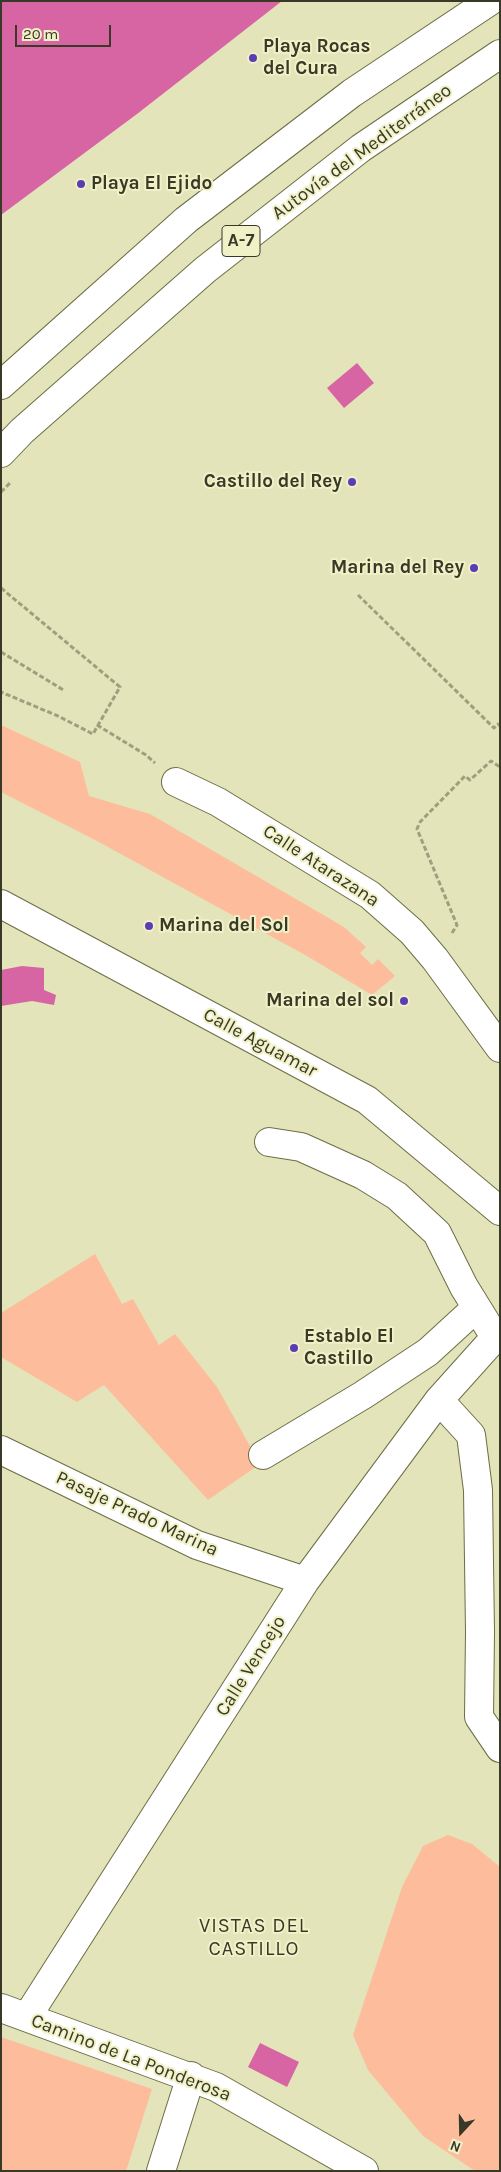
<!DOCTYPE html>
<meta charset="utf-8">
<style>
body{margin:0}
#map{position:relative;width:501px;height:2172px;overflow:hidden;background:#e3e4b9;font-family:Karla,sans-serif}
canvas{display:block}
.frame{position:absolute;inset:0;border:2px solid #393928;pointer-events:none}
.north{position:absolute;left:436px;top:2107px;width:50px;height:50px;-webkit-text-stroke:4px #f0f1c6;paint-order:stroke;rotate:201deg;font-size:14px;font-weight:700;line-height:20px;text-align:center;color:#393928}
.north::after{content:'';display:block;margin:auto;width:18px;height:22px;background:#393928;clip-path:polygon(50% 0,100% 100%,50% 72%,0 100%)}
.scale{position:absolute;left:15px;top:25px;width:96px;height:22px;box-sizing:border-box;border:2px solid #393928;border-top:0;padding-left:6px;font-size:15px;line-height:18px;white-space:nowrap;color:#393928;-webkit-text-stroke:4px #f0f1c6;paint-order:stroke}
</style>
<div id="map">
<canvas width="501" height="2172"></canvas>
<div class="frame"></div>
<div class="north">N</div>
<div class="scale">20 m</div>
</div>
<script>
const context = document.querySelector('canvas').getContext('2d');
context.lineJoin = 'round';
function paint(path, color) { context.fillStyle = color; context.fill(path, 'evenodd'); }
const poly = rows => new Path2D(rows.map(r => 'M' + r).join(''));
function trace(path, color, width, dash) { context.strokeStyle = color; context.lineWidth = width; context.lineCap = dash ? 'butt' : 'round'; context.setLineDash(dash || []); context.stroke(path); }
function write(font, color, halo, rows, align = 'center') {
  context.font = font + ' Karla,sans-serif'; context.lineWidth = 4; context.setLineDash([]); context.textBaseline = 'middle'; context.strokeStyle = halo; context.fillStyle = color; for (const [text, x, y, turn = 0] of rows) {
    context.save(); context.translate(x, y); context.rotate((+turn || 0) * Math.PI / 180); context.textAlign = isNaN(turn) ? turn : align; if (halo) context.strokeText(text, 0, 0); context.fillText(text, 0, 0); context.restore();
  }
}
paint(poly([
 [1,725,80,762,89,796,150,814,344,927,366,947,360,953,372,965,378,959,395,976,372,995,307,956,97,841,1,792],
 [95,1254,122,1304,133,1299,159,1345,175,1334,217,1387,260,1464,208,1500,104,1385,77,1402,1,1357,1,1313],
 [448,1835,472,1844,500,1867,500,2171,475,2171,423,2136,368,2070,353,2035,402,1887,423,1846],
 [1,2037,152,2089,126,2171,1,2171]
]), '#fdbd9c');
paint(poly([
 [1,1,282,1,137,114,1,215],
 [357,363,374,383,344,408,327,388],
 [22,966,44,968,44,990,56,995,54,1005,32,1001,1,1006,1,970],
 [260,2043,299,2062,287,2087,248,2067]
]), '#d765a4');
const minor = poly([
 [176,782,218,802,370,895,412,932,435,959,500,1048],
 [1,904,367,1100,500,1211],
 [269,1142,301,1147,363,1175,397,1196,437,1233,464,1287,495,1337],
 [439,1400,471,1435,478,1490,480,1632,479,1717,500,1748],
 [1,1450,197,1545,305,1581],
 [263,1455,363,1395,428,1352,476,1308],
 [1,2008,216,2087,364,2171],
 [27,2017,305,1581,439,1400,500,1332],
 [161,2171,191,2076]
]);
const highway = poly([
 [1,385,186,220,352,93,490,1],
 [1,453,22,431,205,270,361,148,500,54]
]);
trace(minor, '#6d6d46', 30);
trace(highway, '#6d6d46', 30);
trace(poly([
 [1,492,11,482],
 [1,588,120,687,93,734,58,716,1,692],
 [358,595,494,728,498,724,500,726],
 [1,652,65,691],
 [97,725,146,755,155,763],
 [452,933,457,925,417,829,420,822,465,776,470,780,491,761,500,767]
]), '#9e9f7e', 3, [5, 2.5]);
trace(minor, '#fff', 28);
trace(highway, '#fff', 28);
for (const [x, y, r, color] of [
 [253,58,5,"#5a3db5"],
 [81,184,5,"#5a3db5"],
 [352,482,5,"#5a3db5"],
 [474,568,5,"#5a3db5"],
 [149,926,5,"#5a3db5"],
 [404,1001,5,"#5a3db5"],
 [294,1348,5,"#5a3db5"]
]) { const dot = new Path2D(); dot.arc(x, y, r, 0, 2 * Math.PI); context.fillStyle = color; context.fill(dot); trace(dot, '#f0f1c6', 2); }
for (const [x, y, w] of [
 [241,241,38]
]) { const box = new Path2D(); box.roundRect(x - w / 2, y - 15.5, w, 31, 4); context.fillStyle = '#f0f1c6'; context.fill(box); trace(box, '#393928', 1); }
write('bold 18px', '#393928', null, [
 ["A-7",241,241]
]);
write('bold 19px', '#393928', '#f0f1c6', [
 ["Playa Rocas",263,47],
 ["del Cura",263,69],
 ["Playa El Ejido",91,184],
 ["Castillo del Rey",342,482,"right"],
 ["Marina del Rey",464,568,"right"],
 ["Marina del Sol",159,926],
 ["Marina del sol",394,1001,"right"],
 ["Establo El",304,1337],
 ["Castillo",304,1359]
], 'left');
write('19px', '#393928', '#f0f1c6', [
 ["Autovía del Mediterráneo",362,152,-36],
 ["Calle Atarazana",321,866,33],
 ["Calle Aguamar",260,1043,28],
 ["Pasaje Prado Marina",137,1514,25],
 ["Calle Vencejo",251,1666,-58],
 ["Camino de La Ponderosa",131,2058,21]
]);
context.letterSpacing = '1px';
write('20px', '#393928', '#f0f1c6', [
 ["VISTAS DEL",254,1926],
 ["CASTILLO",254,1949]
]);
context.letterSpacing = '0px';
</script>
